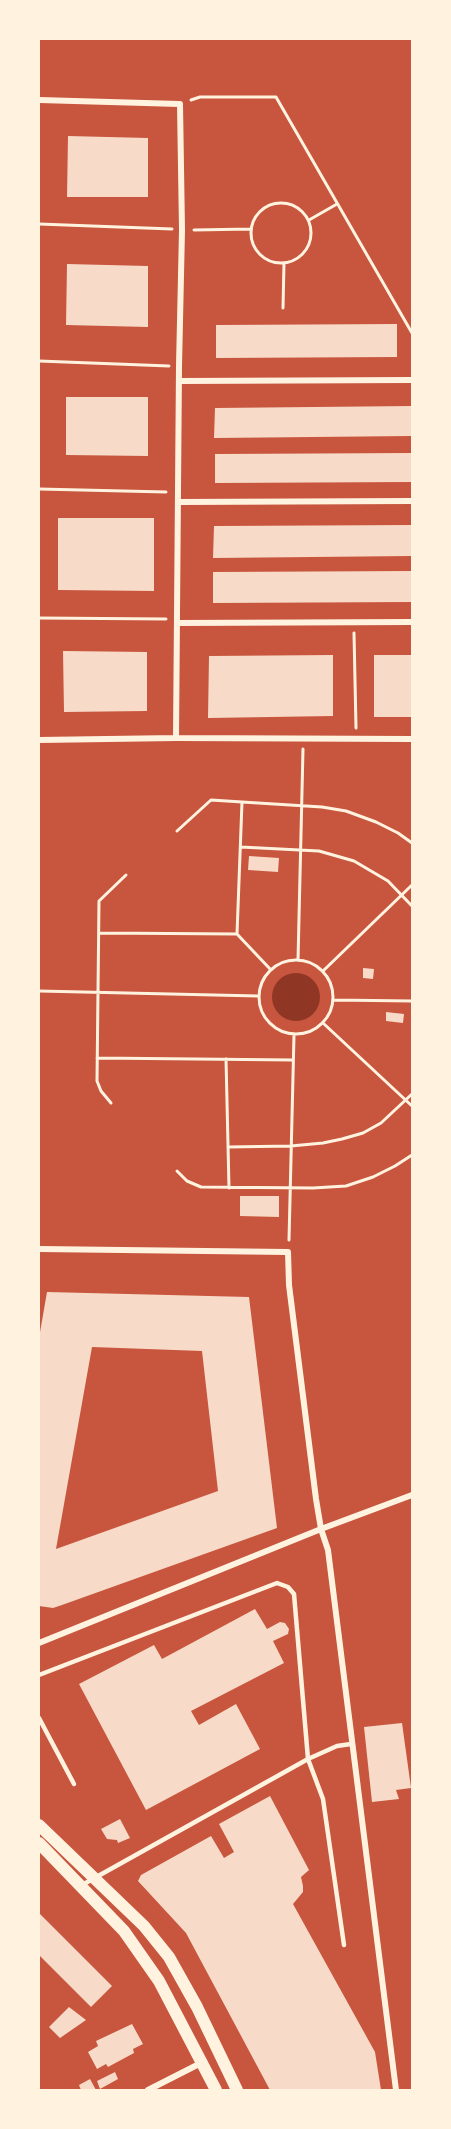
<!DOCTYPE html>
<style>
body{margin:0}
#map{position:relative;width:451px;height:2129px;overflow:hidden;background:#c8553d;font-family:"Zilla Slab",serif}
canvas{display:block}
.frame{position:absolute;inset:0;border:40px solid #fff3e0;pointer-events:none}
</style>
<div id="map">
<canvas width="451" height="2129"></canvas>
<div class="frame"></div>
</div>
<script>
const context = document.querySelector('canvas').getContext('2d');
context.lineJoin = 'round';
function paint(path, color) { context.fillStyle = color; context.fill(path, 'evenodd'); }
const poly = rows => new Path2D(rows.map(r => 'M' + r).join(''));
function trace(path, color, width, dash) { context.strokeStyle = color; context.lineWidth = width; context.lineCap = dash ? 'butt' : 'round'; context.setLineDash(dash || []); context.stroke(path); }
paint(poly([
 '272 997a24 24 0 1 1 48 0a24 24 0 1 1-48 0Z'
]), '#8f3625');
paint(poly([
 [68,136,148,138,148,197,67,197],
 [67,264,148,266,148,327,66,325],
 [397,324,397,357,216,358,216,325],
 [66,397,148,397,148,456,66,455],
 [412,406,412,436,214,438,215,408],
 [412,453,412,482,215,483,215,454],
 [58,518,154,518,154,591,58,590],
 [412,525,412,556,213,558,214,526],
 [412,571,412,602,213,603,213,572],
 [63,651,147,652,147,711,64,712],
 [333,655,333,716,208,718,209,656],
 [374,655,412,655,412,717,374,717],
 [249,856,279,858,278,872,248,870],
 [363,968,374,969,373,979,363,978],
 [386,1012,404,1014,403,1023,386,1021],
 [240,1196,279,1196,279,1217,240,1216],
 [47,1292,249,1297,277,1528,62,1605,53,1608,39,1606,39,1338],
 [92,1347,202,1351,218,1491,56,1549],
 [255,1609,267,1629,280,1622,285,1623,289,1629,288,1634,273,1641,284,1663,191,1711,199,1725,236,1704,260,1749,146,1810,79,1684,154,1645,162,1659],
 [402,1723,411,1788,396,1790,399,1799,372,1802,364,1727],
 [270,1796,309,1870,301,1877,303,1886,303,1892,293,1904,375,2052,381,2090,270,2090,186,1933,138,1881,141,1875,211,1836,224,1858,234,1852,219,1824],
 [120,1819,130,1838,118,1843,117,1840,107,1839,101,1829],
 [39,1913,112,1986,91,2007,39,1955],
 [69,2007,86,2020,60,2038,49,2027],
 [132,2024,143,2044,133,2049,134,2053,108,2067,106,2064,97,2069,88,2052,98,2046,96,2041],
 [115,2072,118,2079,100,2089,97,2081],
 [90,2079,96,2090,81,2090,79,2085]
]), '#f7dbc8');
trace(poly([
 [191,100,200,97,276,97,412,333],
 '251 233a30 30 0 1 1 60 0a30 30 0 1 1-60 0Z',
 [309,220,337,204],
 [39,224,172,229],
 [194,230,251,229],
 [283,308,284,263],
 [39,361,169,366],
 [39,489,166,492],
 [39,618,166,619],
 [354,633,356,728],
 [242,802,237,934,271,970],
 [177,831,211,800,242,802,322,807,346,811,376,822,398,833,412,843],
 [241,847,319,851,354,861,388,881,412,906],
 [99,933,237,934],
 '259 997a37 37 0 1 1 74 0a37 37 0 1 1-74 0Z',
 [298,960,303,749],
 [323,971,412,885],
 [39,991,258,996],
 [333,1000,412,1001],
 [323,1023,412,1106],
 [97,1058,293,1060],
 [226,1059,229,1188],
 [111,1103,101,1091,97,1081,99,901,126,875],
 [228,1147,291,1146,323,1143,342,1139,363,1133,381,1123,412,1094],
 [177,1171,187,1181,201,1187,313,1188,346,1186,373,1177,395,1166,412,1155],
 [289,1240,294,1035]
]), '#fff3e0', 3);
trace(poly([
 [39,1675,277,1583,288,1587,294,1594,308,1759,82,1885],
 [39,1718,74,1784],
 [344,1945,323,1799,308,1759,337,1746,351,1744]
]), '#fff3e0', 4.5);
trace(poly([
 [39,100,180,104,182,230,179,366,176,738],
 [179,381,412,380],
 [178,502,412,501],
 [177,623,412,622],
 [39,740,176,738,412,739],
 [39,1249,288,1252,289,1285,316,1499,321,1529,328,1550,396,2090],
 [39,1643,321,1529,412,1495],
 [148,2090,203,2062]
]), '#fff3e0', 6);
trace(poly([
 [39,1825,144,1926,169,1957,197,2007,237,2090],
 [39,1843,124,1931,159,1981,216,2090]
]), '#fff3e0', 12);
</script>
